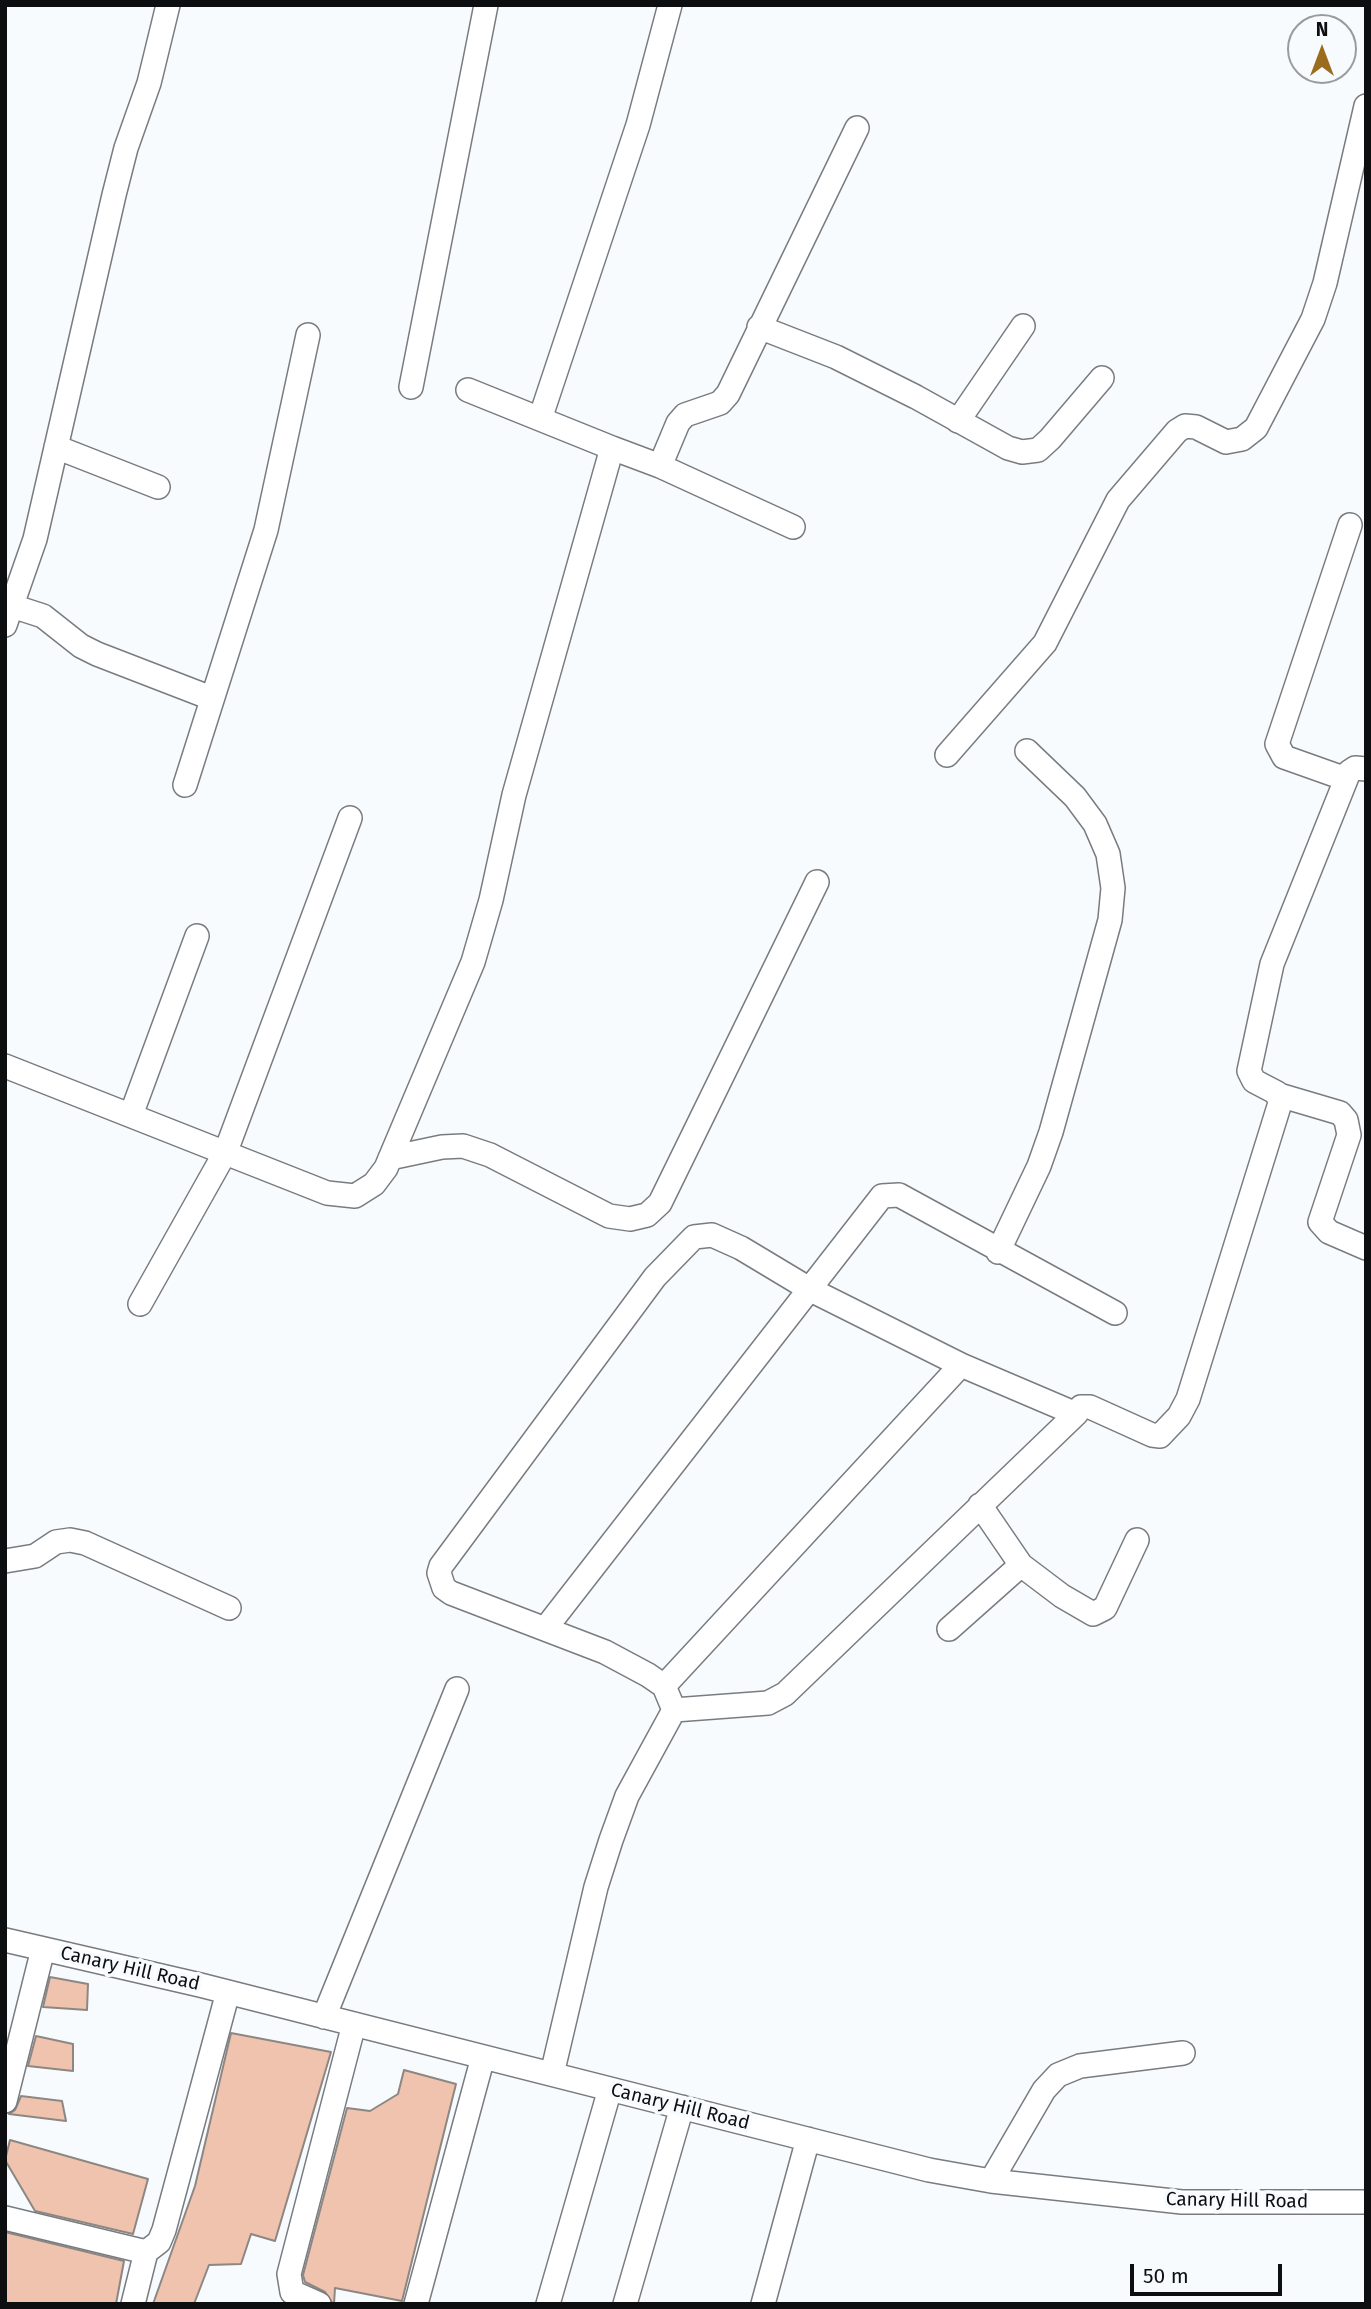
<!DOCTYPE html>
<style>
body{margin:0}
#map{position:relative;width:1371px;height:2309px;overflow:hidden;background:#f7fbfe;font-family:"Fira Sans",sans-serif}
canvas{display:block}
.frame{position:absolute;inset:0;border:7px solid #0c0e0f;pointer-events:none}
.north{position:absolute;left:1287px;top:14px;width:70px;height:70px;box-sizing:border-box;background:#f7fbfe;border:2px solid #999c9e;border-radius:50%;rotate:0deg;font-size:19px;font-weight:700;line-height:28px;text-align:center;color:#0c0e0f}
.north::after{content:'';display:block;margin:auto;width:24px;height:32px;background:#9b6b1e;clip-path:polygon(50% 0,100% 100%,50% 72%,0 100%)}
.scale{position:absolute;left:1130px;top:2264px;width:152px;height:32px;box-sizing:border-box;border:4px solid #0c0e0f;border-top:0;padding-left:9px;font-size:21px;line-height:24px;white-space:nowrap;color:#0c0e0f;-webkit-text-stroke:5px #f7fbfe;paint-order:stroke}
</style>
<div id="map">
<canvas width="1371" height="2309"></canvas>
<div class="frame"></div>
<div class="north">N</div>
<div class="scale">50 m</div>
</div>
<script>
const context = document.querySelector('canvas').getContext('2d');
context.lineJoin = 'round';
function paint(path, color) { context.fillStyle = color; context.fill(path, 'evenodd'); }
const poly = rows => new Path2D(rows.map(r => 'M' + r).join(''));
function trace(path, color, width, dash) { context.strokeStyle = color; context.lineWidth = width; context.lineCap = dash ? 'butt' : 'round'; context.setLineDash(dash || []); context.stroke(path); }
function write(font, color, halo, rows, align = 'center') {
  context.font = font + ' "Fira Sans",sans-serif'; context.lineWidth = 7; context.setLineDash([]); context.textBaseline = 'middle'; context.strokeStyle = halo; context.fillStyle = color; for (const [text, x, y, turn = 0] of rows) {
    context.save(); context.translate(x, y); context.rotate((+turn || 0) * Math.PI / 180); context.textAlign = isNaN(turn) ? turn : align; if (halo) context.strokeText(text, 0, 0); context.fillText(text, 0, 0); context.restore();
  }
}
const building = poly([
 [50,1977,88,1984,87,2010,43,2007,50,1977],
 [231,2033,331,2052,275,2241,251,2234,241,2264,209,2265,194,2304,153,2304,195,2186,231,2033],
 [36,2036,73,2044,73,2071,28,2066,36,2036],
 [404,2070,456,2084,402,2301,335,2288,334,2304,333,2304,325,2292,305,2282,303,2275,347,2108,370,2111,398,2094,404,2070],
 [21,2096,62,2101,66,2121,9,2114,15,2110,21,2096],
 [10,2140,148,2179,133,2234,35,2211,5,2160,10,2140],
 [5,2232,124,2261,116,2304,5,2304,5,2232]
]);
paint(building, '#efc3ad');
trace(building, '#8d8784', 2);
const minor = poly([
 [759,327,836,357,916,397,1008,448,1022,452,1038,450,1050,439,1102,378],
 [411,387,486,5],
 [468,390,612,448],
 [540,419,638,125,670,5],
 [958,421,1023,326],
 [56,447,158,487],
 [660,466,793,527],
 [12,606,43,616,81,646,97,654,211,698],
 [5,625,35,539,114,195,126,148,149,83,168,5],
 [947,755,1045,643,1118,500,1177,431,1185,426,1196,427,1226,442,1242,439,1256,428,1313,319,1325,283,1366,106],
 [1346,779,1284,757,1277,744,1350,525],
 [185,785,266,530,308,335],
 [5,1066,327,1193,355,1196,374,1184,386,1168,473,962,491,900,514,795,612,448,660,466,678,423,685,415,720,403,728,394,857,128],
 [1279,1095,1340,1113,1346,1120,1349,1135,1320,1222,1329,1232,1366,1248],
 [131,1115,197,936],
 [390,1158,442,1147,463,1146,490,1155,609,1216,630,1219,647,1215,660,1203,817,882],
 [998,1252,1039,1166,1051,1132,1110,920,1113,888,1108,854,1095,824,1075,797,1027,751],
 [140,1304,226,1151,350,818],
 [1076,1414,1081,1407,1090,1407,1152,1435,1160,1436,1179,1416,1188,1399,1280,1103,1277,1093,1254,1081,1249,1071,1272,964,1349,772,1355,768,1366,769],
 [980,1505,1021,1565,1062,1596,1093,1614,1105,1608,1137,1540],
 [5,1561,35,1556,56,1542,70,1540,85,1543,229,1608],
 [545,1629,882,1196,899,1195,1115,1313],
 [949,1629,1021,1565],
 [664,1686,961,1365],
 [5,1940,200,1985,929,2170,991,2181,1182,2202,1366,2202],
 [324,2017,457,1689],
 [552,2074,596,1887,611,1840,627,1796,674,1710,768,1703,785,1694,1076,1414,961,1365,811,1290,741,1248,712,1235,694,1237,655,1277,441,1566,439,1573,444,1588,451,1593,605,1652,648,1675,664,1686,674,1710],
 [5,2101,43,1949],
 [991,2181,1044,2090,1058,2075,1080,2066,1183,2053],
 [5,2218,146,2252,133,2304],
 [146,2252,159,2242,164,2230,228,1992],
 [319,2304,292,2292,289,2274,354,2024],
 [416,2304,483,2057],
 [548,2304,610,2089],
 [625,2304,682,2107],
 [763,2304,808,2139]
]);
trace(minor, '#787c80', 26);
trace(minor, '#fff', 23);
write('19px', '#0c0e0f', '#f7fbfe', [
 ["Canary Hill Road",130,1969,13],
 ["Canary Hill Road",680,2107,14],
 ["Canary Hill Road",1237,2201,1]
]);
</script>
